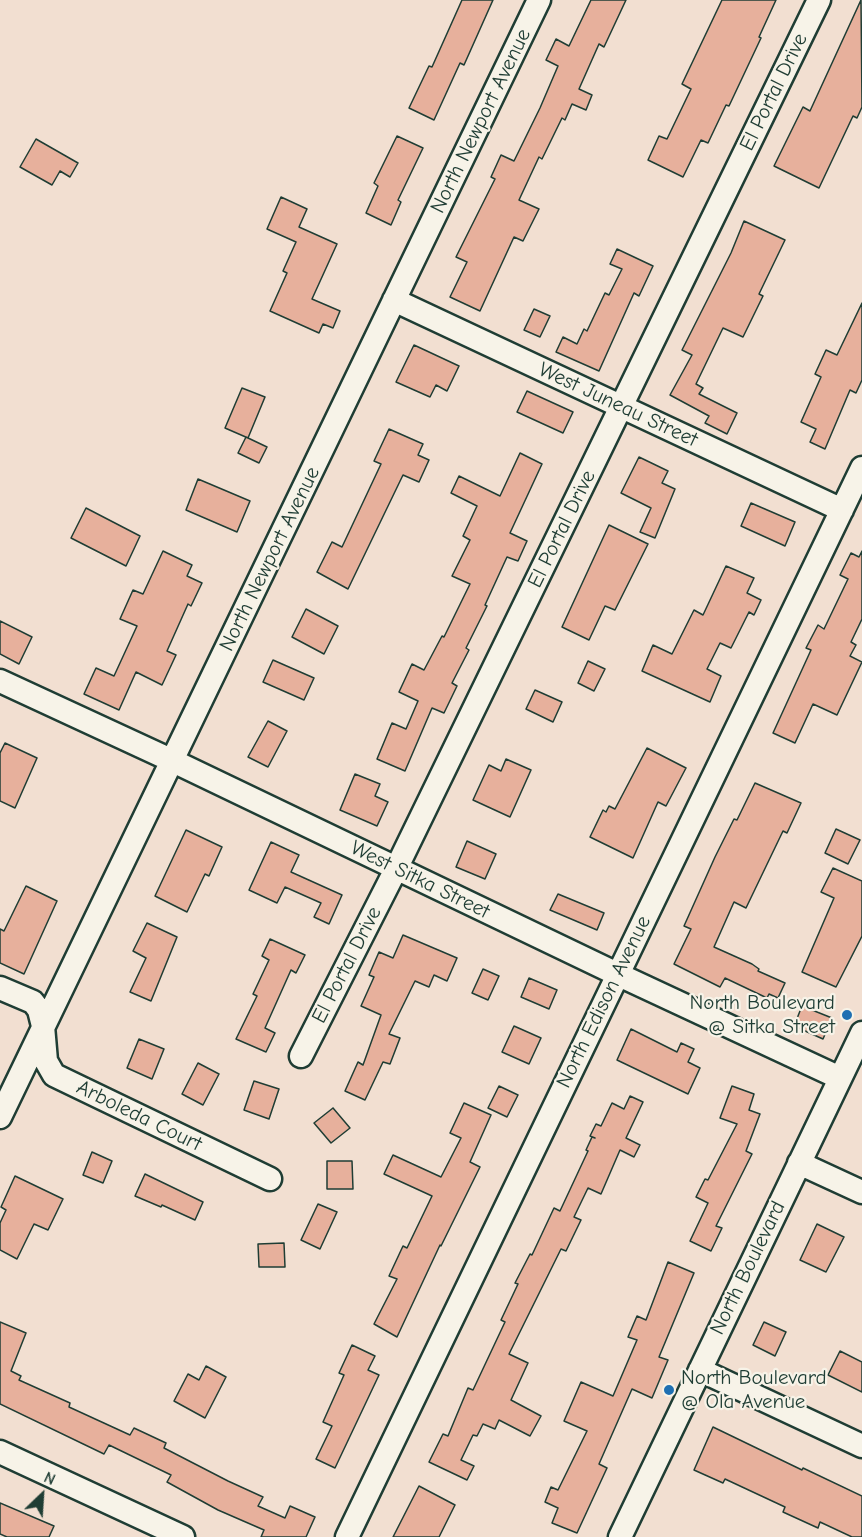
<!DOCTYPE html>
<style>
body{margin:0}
#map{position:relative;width:862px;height:1537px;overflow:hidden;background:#f2dfd1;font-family:"Comic Neue",sans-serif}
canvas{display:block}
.north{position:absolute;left:12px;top:1465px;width:60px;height:60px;-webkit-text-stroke:4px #f7f3e8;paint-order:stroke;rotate:25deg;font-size:16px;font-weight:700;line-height:24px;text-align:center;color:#1f3d34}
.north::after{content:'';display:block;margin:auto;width:21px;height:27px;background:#1f3d34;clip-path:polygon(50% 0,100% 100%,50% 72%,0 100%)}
</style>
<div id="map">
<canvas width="862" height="1537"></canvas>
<div class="north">N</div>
</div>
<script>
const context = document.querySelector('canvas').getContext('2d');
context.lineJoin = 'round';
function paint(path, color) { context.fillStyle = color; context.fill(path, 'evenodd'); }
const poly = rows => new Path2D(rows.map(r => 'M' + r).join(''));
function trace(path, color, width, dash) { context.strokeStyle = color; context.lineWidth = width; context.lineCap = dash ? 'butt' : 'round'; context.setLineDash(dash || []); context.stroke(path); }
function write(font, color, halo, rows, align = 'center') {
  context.font = font + ' "Comic Neue",sans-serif'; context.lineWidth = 4.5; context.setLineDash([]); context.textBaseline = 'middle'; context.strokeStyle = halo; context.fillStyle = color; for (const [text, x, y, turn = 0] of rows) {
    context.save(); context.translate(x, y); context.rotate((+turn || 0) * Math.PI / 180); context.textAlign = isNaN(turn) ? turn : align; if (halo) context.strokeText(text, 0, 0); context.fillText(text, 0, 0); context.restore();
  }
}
const building = poly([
 [462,0,493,0,464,65,460,63,434,120,409,108,429,66,432,67,462,0],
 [591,0,626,0,604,47,599,44,579,89,592,95,586,110,572,104,565,120,562,118,542,159,539,157,519,200,539,209,523,241,514,237,480,311,450,297,467,262,456,257,495,179,491,177,501,155,514,161,540,108,558,66,546,60,556,39,569,46,591,0],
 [722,0,776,0,759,37,761,38,729,106,726,105,708,143,701,140,683,177,648,160,659,136,667,139,691,89,682,84,722,0],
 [861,0,862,107,857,118,853,116,819,188,774,166,803,107,810,111,861,0],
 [397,136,423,148,398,200,401,202,391,225,366,213,378,186,374,183,397,136],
 [36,139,78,163,70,177,60,171,52,185,20,167,36,139],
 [281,197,307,209,299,227,337,244,312,299,340,311,333,328,323,324,319,333,270,311,287,273,283,271,296,242,267,229,281,197],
 [744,221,785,240,759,294,763,296,743,337,723,328,696,384,703,388,699,394,737,413,727,434,705,423,709,416,670,395,692,355,682,350,731,253,744,221],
 [617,249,653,266,639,296,634,293,599,371,556,352,563,337,577,344,584,329,587,331,605,293,609,295,622,269,610,264,617,249],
 [862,303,862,380,856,393,850,390,825,449,810,442,816,429,801,422,821,377,815,374,826,350,837,355,862,303],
 [534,309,550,316,540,337,524,330,534,309],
 [414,345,459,366,447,391,436,385,430,397,396,382,414,345],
 [242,388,265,397,248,438,225,428,242,388],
 [527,391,573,412,563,433,517,412,527,391],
 [389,429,423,444,418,455,429,460,419,482,403,475,348,589,317,572,332,542,342,547,381,464,374,461,389,429],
 [246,437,267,447,259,463,238,453,246,437],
 [520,453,542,464,510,533,527,541,518,561,507,557,485,605,487,606,466,648,469,650,452,683,457,686,444,713,432,708,405,771,377,759,392,723,406,729,418,701,399,692,412,664,424,670,442,636,444,637,470,584,452,576,470,540,463,536,477,506,451,493,459,476,500,496,520,453],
 [639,457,668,471,662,483,675,489,655,538,640,532,651,508,621,493,639,457],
 [198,479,250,501,237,532,186,510,198,479],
 [751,503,795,522,785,546,741,526,751,503],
 [86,508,140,536,126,566,71,538,86,508],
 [609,525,648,544,615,610,605,606,589,640,562,627,609,525],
 [163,551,192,565,187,576,202,583,191,606,188,604,167,651,176,655,162,685,136,672,119,710,84,694,96,668,114,676,137,626,120,619,133,590,143,594,163,551],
 [862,551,862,619,851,642,856,645,850,656,862,662,837,715,813,704,795,743,773,733,811,650,806,648,818,625,824,629,848,579,840,575,851,553,859,557,862,551],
 [726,566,754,578,747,593,761,600,754,615,749,612,731,648,720,643,707,669,721,676,710,702,642,671,653,645,672,654,694,610,703,615,726,566],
 [306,609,338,626,324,654,292,637,306,609],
 [0,621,32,637,19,664,0,654,0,621],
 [273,660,314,678,304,700,263,682,273,660],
 [588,661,605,669,594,691,578,683,588,661],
 [535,690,562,702,553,722,526,709,535,690],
 [268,721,287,731,268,767,248,757,268,721],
 [5,743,37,758,15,808,0,801,0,753,5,743],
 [647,748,686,768,666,806,658,802,633,858,590,837,603,810,606,812,609,806,615,809,647,748],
 [506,759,531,770,510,817,473,800,489,765,501,771,506,759],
 [355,774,380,784,375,796,388,802,377,826,340,810,355,774],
 [755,783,801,803,787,833,783,831,746,908,734,902,714,947,752,964,759,969,758,971,785,983,778,998,769,994,767,998,725,978,720,987,674,964,691,929,684,926,715,857,734,819,737,820,755,783],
 [836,829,860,840,848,864,825,853,836,829],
 [186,830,222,847,209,876,205,874,187,912,155,896,186,830],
 [467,841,496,854,485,879,456,867,467,841],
 [271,842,299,855,291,872,342,895,329,924,314,917,321,903,285,887,277,903,249,890,271,842],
 [833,868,862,881,862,936,836,987,802,972,834,898,821,892,833,868],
 [26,886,57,901,24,974,0,963,0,929,4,931,26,886],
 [558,894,604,913,597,930,550,910,558,894],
 [147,923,177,937,151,1001,130,992,146,958,133,951,147,923],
 [403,935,457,958,447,981,434,975,429,987,415,981,389,1034,400,1038,390,1064,383,1062,365,1100,345,1091,358,1062,363,1065,381,1015,361,1006,374,977,369,975,379,952,393,958,403,935],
 [270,939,305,955,296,973,291,970,265,1028,275,1033,266,1052,236,1039,257,996,253,994,269,960,262,956,270,939],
 [483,969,499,976,488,1000,472,993,483,969],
 [529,978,557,990,549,1009,521,997,529,978],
 [802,1006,832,1018,823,1039,794,1026,802,1006],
 [514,1026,541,1038,529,1064,502,1052,514,1026],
 [631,1029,677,1052,681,1043,694,1049,688,1062,700,1068,688,1094,617,1060,631,1029],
 [139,1039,164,1049,152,1079,127,1068,139,1039],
 [198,1063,219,1074,203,1105,182,1094,198,1063],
 [254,1081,279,1089,269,1119,244,1110,254,1081],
 [499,1086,518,1095,507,1117,488,1108,499,1086],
 [732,1086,754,1094,749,1110,760,1114,746,1151,752,1154,716,1226,722,1228,711,1251,690,1241,708,1203,696,1197,705,1179,708,1180,737,1124,720,1118,732,1086],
 [630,1096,643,1102,626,1138,640,1145,634,1157,620,1150,601,1194,588,1188,574,1217,581,1220,566,1251,561,1249,509,1354,528,1363,511,1400,541,1416,530,1436,499,1420,495,1429,483,1424,477,1436,473,1435,461,1460,474,1466,467,1480,429,1462,443,1434,448,1436,468,1388,473,1390,505,1322,501,1320,518,1284,515,1283,530,1254,532,1255,554,1208,560,1211,588,1151,586,1150,592,1137,595,1138,590,1136,596,1124,601,1126,612,1103,624,1109,630,1096],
 [464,1103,491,1115,470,1162,480,1167,441,1246,440,1245,397,1337,374,1324,397,1279,389,1276,403,1246,407,1248,432,1196,384,1174,393,1155,441,1177,461,1138,450,1133,464,1103],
 [333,1108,350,1128,331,1143,314,1123,333,1108],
 [92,1152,112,1161,103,1183,83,1175,92,1152],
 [327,1161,352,1161,353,1189,327,1189,327,1161],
 [145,1174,203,1202,195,1220,162,1205,161,1207,135,1196,145,1174],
 [15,1176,63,1199,48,1230,34,1224,17,1259,0,1250,0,1223,6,1210,1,1207,15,1176],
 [318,1204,337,1212,320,1249,301,1240,318,1204],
 [817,1224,844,1237,826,1272,800,1260,817,1224],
 [284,1243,285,1267,259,1267,258,1244,284,1243],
 [668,1262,694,1273,659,1357,668,1360,652,1398,632,1389,599,1464,607,1468,577,1533,552,1523,558,1508,545,1502,551,1487,558,1490,587,1431,564,1421,581,1382,613,1396,637,1340,628,1337,637,1316,646,1320,668,1262],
 [0,1322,26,1333,11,1371,21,1376,19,1380,70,1403,69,1407,130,1435,134,1428,166,1443,164,1448,228,1481,263,1497,258,1506,285,1518,290,1506,315,1517,306,1537,261,1537,264,1530,218,1510,167,1482,171,1475,109,1445,104,1454,0,1404,0,1322],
 [764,1322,786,1332,775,1356,753,1345,764,1322],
 [352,1345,375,1356,368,1370,379,1375,335,1468,316,1459,332,1426,323,1422,344,1375,339,1373,352,1345],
 [840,1351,862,1362,862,1392,828,1375,840,1351],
 [206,1366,226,1377,205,1418,174,1401,188,1374,199,1380,206,1366],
 [713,1427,802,1470,803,1468,862,1496,862,1537,852,1537,820,1522,818,1528,783,1512,785,1507,725,1479,723,1483,694,1470,713,1427],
 [419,1486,455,1505,439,1537,393,1537,419,1486],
 [0,1503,54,1526,49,1537,7,1537,0,1534,0,1503]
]);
paint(building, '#e7b09c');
trace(building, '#1f3d34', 1.5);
const minor = poly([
 [394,300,842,510],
 [0,681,173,761,617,974,840,1078],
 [0,988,33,1002,39,1010,43,1026,46,1061,54,1075,270,1179],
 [301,1056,396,869,819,0],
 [0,1117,539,0],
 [799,1163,862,1192],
 [700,1370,862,1446],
 [0,1452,183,1537],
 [347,1537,862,468],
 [620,1537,862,1033]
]);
trace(minor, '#1f3d34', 27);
trace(minor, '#f7f3e8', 22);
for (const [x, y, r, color] of [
 [847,1015,6,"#1f6fb2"],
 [669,1390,6,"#1f6fb2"]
]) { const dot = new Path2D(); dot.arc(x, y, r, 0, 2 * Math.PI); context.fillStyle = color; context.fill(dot); trace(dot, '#f7f3e8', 2); }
write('21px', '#1f3d34', '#f7f3e8', [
 ["El Portal Drive",774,92,-64],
 ["North Newport Avenue",481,121,-64],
 ["West Juneau Street",618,405,25],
 ["El Portal Drive",562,529,-64],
 ["North Newport Avenue",270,559,-64],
 ["West Sitka Street",420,880,26],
 ["El Portal Drive",347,965,-63],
 ["North Edison Avenue",604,1002,-64],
 ["Arboleda Court",139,1116,26],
 ["North Boulevard",748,1268,-64]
]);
write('21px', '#1f3d34', '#f7f3e8', [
 ["North Boulevard",835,1003],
 ["@ Sitka Street",835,1027],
 ["North Boulevard",681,1378,"left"],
 ["@ Ola Avenue",681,1402,"left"]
], 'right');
</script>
